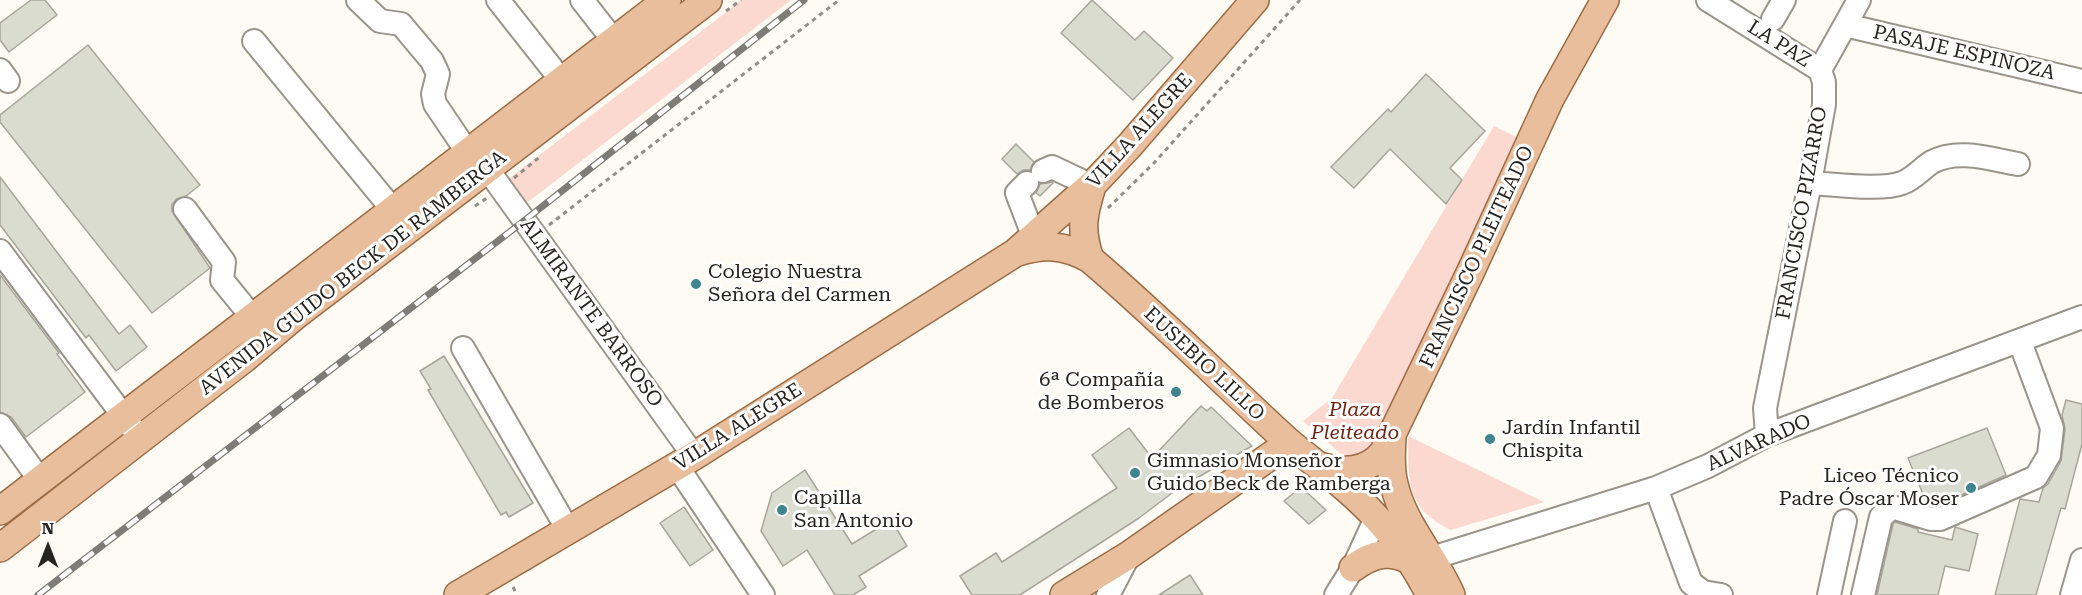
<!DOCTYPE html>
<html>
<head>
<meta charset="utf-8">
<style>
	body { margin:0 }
	#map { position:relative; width:2082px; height:595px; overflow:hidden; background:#fefbf4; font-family:"Roboto Serif",serif }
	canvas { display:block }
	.north { position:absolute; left:18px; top:517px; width:60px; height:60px; -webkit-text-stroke:4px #fff; paint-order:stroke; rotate:0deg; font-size:16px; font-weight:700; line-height:24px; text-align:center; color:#262420 }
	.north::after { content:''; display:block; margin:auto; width:21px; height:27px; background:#262420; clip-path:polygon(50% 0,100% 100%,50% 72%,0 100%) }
</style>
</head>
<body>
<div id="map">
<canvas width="2082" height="595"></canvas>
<div class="north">N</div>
</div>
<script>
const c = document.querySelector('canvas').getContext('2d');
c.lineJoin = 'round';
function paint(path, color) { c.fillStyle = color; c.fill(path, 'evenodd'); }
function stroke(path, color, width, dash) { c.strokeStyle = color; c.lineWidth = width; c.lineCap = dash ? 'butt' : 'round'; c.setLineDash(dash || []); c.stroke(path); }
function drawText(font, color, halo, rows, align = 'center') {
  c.font = font + ' "Roboto Serif",serif'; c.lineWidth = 6; c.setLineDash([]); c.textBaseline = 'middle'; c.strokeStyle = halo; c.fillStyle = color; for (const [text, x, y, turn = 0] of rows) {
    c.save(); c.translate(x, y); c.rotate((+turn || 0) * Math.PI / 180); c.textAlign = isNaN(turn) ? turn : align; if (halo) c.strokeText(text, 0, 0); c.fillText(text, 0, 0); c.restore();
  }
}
paint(new Path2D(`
	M742,0H791L520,208L503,183Z
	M1494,126L1522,140L1384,438L1355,458L1340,453L1303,421L1332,398Z
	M1408,436L1544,502L1451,530C1405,508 1409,481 1408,436Z`), '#fbd8d0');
const building = new Path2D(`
	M31,0H45L57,15L9,52L0,40V23Z
	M1092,0L1135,40L1144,31L1173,58L1133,100L1061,33Z
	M88,45L200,185L186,196L177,199L172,204V211L210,268L152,313L0,122V115Z
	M1426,74L1485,131L1450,168L1462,180L1446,204L1390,149L1354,188L1331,167L1388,109L1391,112Z
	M1016,144L1034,162L1030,170H1023L1017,174L1002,159Z
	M0,177L119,334L130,325L147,347L116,371L89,335L86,338L0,225Z
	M1052,182L1053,183L1040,196L1036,193L1040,184Z
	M0,275L59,353L57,354L85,392L26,437L11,417L0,412Z
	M444,356L533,503L509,517L506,512L501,515L428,390L431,389L420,371Z
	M2066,400L2082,404V444L2065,509L2061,508L2036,595H1995L2020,499L2039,502L2043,488L2048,484L2061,461L2065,429L2062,415Z
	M1201,406L1207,411L1211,407L1252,446L1176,490L1139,518L1020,595H972L960,576L996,553L1002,562L1117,488L1092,455L1129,428L1152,458Z
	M1987,428L2006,475L1937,506L1927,504L1908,458Z
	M805,470L852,544L891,520L907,546L859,576L866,587L853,595H835L807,550L783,566L761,531L772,493Z
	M1301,487L1326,510L1309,524L1284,501Z
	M684,507L713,550L690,566L660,523Z
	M1895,522L1918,529V532L1952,540L1955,527L1978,534L1969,571L1945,566L1938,595H1877L1893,524Z
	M1190,575L1203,595H1159Z`);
paint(building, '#dbdcd0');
stroke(building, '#a6a69b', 1.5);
const minor = new Path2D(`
	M358,0L380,21L401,24L432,61L438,74L433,94L435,104L468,153
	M498,0L562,81
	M582,0L614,41
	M1708,0L1820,70
	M1773,19L1784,0
	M1845,25L2082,81
	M254,41L393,210
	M0,70L8,81
	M488,170L694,456
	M1043,171L1052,167L1092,186
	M1027,183L1017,193L1033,235
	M1810,183C1834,184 1881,191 1902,183C1914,179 1922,168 1932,162C1958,148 1990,159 2018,164
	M185,209L224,262L222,280L253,318
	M0,251L134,430
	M463,348L568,530
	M0,425L40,480
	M1767,435L1765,408L1810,183L1824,104V82L1820,70L1859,0
	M677,466L763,595
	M1656,488L1691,583L1703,592L1721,595
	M1432,558L1656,488L1708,466L1767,435L2082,317
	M1108,595L1129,555
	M1336,595L1353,568L1376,518
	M1829,595L1845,521
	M1863,595L1881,517L1892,507L1931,519H1940L2036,477L2049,455L2052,428L2020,342
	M2072,595L2082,560`);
const major = new Path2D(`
	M1015,253C1044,244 1063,244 1090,259C1156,315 1218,377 1282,436C1301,454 1323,468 1342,485C1378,515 1409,553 1430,595
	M1090,259C1080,230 1083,215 1092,186
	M1392,438C1391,453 1390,469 1394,484C1403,525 1435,557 1451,595
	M1319,466C1343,473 1366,473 1383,453L1470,273L1550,99L1605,0
	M0,511L667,0
	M0,548L245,358L296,315L708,0
	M1353,568C1372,554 1389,549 1411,561
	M458,595L694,456L1015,253L1096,181L1130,145L1255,0
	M1064,595L1129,555L1289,443`);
stroke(minor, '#9a958b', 26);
stroke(major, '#9c6c46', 30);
stroke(new Path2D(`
	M726,11L741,0
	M514,178L541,156
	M475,206L487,198
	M1108,208L1154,163L1300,0
	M549,225L839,0
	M513,587L517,595`), '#908e88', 3, [4.5, 4.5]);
stroke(minor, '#fff', 22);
stroke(major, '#e9be9c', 27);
const rail = new Path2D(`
	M38,595L520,224L804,0`);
stroke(rail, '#7e7c76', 7);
stroke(rail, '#fff', 4.5, [14]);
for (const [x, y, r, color] of [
	[696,284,6,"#3f8590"],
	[1176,392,6,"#3f8590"],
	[1490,439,6,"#3f8590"],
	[1135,473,6,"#3f8590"],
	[1971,488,6,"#3f8590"],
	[782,510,6,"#3f8590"]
]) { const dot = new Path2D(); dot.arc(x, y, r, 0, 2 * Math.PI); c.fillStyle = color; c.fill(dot); stroke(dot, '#fff', 2); }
drawText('20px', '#262420', '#fff', [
	["LA PAZ",1779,44,32],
	["PASAJE ESPINOZA",1964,53,13],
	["VILLA ALEGRE",1140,131,-48],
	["FRANCISCO PIZARRO",1802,213,-80],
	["FRANCISCO PLEITEADO",1477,257,-65],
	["AVENIDA GUIDO BECK DE RAMBERGA",353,273,-38],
	["ALMIRANTE BARROSO",591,313,54],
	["EUSEBIO LILLO",1204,364,43],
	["VILLA ALEGRE",738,427,-32],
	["ALVARADO",1759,443,-24]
]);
drawText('20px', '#262420', '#fff', [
	["Colegio Nuestra",708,272],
	["Señora del Carmen",708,295],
	["6ª Compañía",1164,380,"right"],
	["de Bomberos",1164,403,"right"],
	["Jardín Infantil",1502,428],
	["Chispita",1502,451],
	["Gimnasio Monseñor",1147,461],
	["Guido Beck de Ramberga",1147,484],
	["Liceo Técnico",1959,476,"right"],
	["Padre Óscar Moser",1959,499,"right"],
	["Capilla",794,498],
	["San Antonio",794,521]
], 'left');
drawText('italic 20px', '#712414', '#fff', [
	["Plaza",1355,410],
	["Pleiteado",1355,433]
]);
</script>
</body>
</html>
